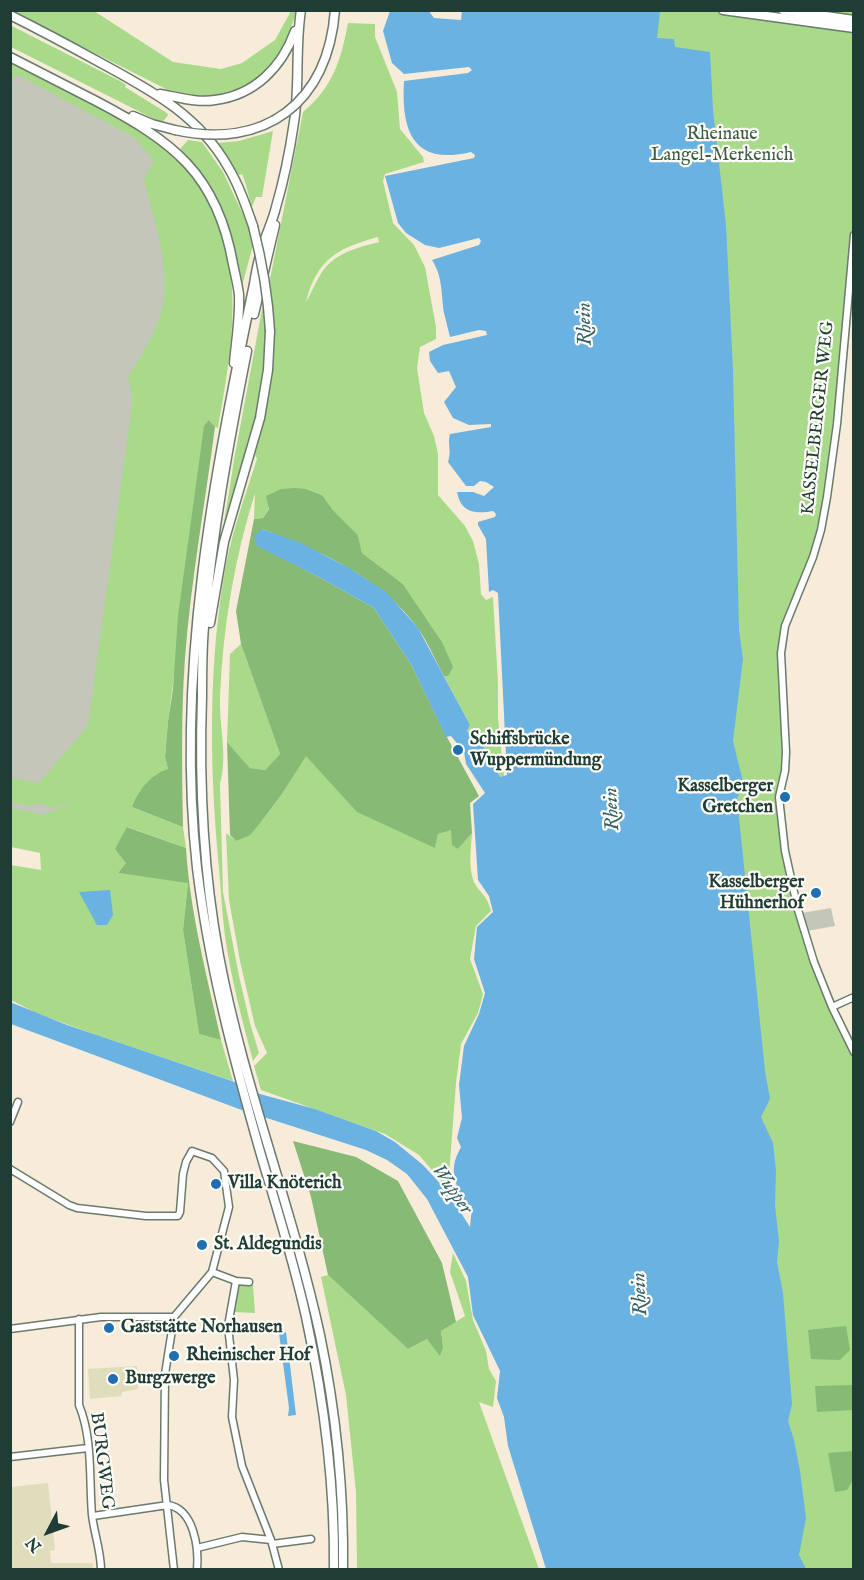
<!DOCTYPE html>
<html>
<head>
<meta charset="utf-8">
<style>
	body { margin:0 }
	#map { position:relative; width:864px; height:1580px; overflow:hidden; background:#f7ecda; font-family:"IM FELL English",serif }
	canvas { display:block }
	.frame { position:absolute; inset:0; border:12px solid #1f3d34; pointer-events:none }
	.north { position:absolute; left:18px; top:1502px; width:60px; height:60px; -webkit-text-stroke:4px #fdfcf7; paint-order:stroke; rotate:229deg; font-size:16px; font-weight:700; line-height:24px; text-align:center; color:#1f3d34 }
	.north::after { content:''; display:block; margin:auto; width:21px; height:27px; background:#1f3d34; clip-path:polygon(50% 0,100% 100%,50% 72%,0 100%) }
</style>
</head>
<body>
<div id="map">
<canvas width="864" height="1580"></canvas>
<div class="frame"></div>
<div class="north">N</div>
</div>
<script>
const c = document.querySelector('canvas').getContext('2d');
c.lineJoin = 'round';
function paint(path, color) { c.fillStyle = color; c.fill(path, 'evenodd'); }
function stroke(path, color, width, dash) { c.strokeStyle = color; c.lineWidth = width; c.lineCap = dash ? 'butt' : 'round'; c.setLineDash(dash || []); c.stroke(path); }
function drawText(font, color, halo, rows, align = 'center') {
  c.font = font + ' "IM FELL English",serif'; c.lineWidth = 4.5; c.setLineDash([]); c.textBaseline = 'middle'; c.strokeStyle = halo; c.fillStyle = color; for (const [text, x, y, turn = 0] of rows) {
    c.save(); c.translate(x, y); c.rotate((+turn || 0) * Math.PI / 180); c.textAlign = isNaN(turn) ? turn : align; if (halo) c.strokeText(text, 0, 0); c.fillText(text, 0, 0); c.restore();
  }
}
paint(new Path2D(`
	M137,1366L138,1389L122,1392L121,1396L90,1399L88,1369Z
	M48,1483L55,1550L50,1551L51,1563H93V1569H11V1487Z`), '#dfddbb');
paint(new Path2D(`
	M10,67L130,126L172,165L140,759L10,847Z
	M831,908L835,926L807,931L802,913Z`), '#c3c6b9');
paint(new Path2D(`
	M11,11H94L173,62L221,69L242,63L275,40L291,11H296C287,51 258,95 212,97C196,97 182,93 166,89Z
	M582,11H853V248L829,465L820,531L782,634L784,771L777,794L796,908L834,1016L853,1056V1569H669Z
	M348,23L375,24V37L397,92L400,129L423,157L424,162L385,174L383,181L393,223L414,245L425,267L436,327V339L420,347L417,368L424,413L434,436L438,454V495L465,526L473,541L479,564L481,594L486,600L493,597L498,683V718L504,776L500,777L482,744H475L467,731L470,725L444,676L448,675L442,642L403,584L362,553L358,535L333,510L322,495L306,489L269,508L263,518L254,519L255,493C234,560 223,627 220,697C219,726 228,756 220,784L223,892L239,976L250,1023L259,1053L253,1061C242,1020 231,978 225,936C222,914 221,891 219,868C210,774 208,676 223,582C229,540 244,499 257,459L255,455L268,400L273,359L274,331L270,279L303,112C333,87 341,60 348,23ZM378,237L379,242C355,248 331,254 319,277C314,285 311,294 306,302C317,259 338,248 378,237Z
	M10,25L120,81L126,85L125,87L167,113L168,115L162,123L11,47Z
	M11,61C61,87 116,110 162,144C180,157 195,177 206,196C247,269 232,350 218,428L215,427L209,420L168,721L165,757L168,769C151,774 138,790 132,807L183,827L186,848L128,827L126,863L118,873L188,882L183,930L199,1034L221,1040L233,1081L96,1035L36,1013L11,1000V865L41,870L40,853L11,847V808L43,815L78,800L52,808L41,803L29,806L11,802V778L39,783L88,726L133,398L128,377C142,355 161,324 164,297C168,259 153,216 144,179L154,161L134,137L16,74L11,82Z
	M273,131L262,197H256L252,207C248,195 247,185 242,174L239,175L218,143L239,141Z
	M188,140L202,142L223,172L247,223L253,245L241,290C236,275 236,255 232,239C223,204 202,177 180,149Z
	M263,304L266,340L259,406L221,542L234,460Z
	M241,644L280,754L265,770L250,768L227,742L230,654Z
	M306,755L327,776L435,847L438,834L452,829L458,849L472,833C471,848 468,867 474,882C480,894 487,894 491,911L476,926L470,959L483,994L478,1013L461,1044L456,1083L448,1189L419,1155L385,1134L261,1090L254,1066L267,1053L255,1026L240,961L229,900L226,833L236,841L261,822L282,794Z
	M453,1253L466,1281L473,1320L486,1351L489,1369L496,1381L493,1407L479,1402L539,1569H357L356,1492L346,1395L321,1277L328,1275L408,1349L427,1339L443,1347L441,1331L465,1316L450,1272Z
	M238,1284L253,1285L255,1313L233,1312Z`), '#a9da89');
paint(new Path2D(`
	M209,420L215,427C205,504 191,580 185,658C181,714 182,771 183,827L132,807C138,790 151,774 168,769L165,757L168,721L173,689L178,616L204,426Z
	M295,488L306,489L322,495L333,510L358,535L362,553L403,584L442,642L453,667L448,676H444C435,660 428,642 417,627C380,577 319,550 262,529L257,545L319,577L374,608L412,666L442,728L479,796L470,803L472,833L458,849L452,845L451,830L438,834L435,848L357,812L306,756L282,794L261,822L250,835L236,841L230,835L227,742L250,768L265,770L280,754L241,644L236,611L254,519L263,518L269,509L266,496L281,489Z
	M127,827L186,848C190,913 207,976 221,1040L199,1034L183,930L188,883L118,873L126,863L115,849Z
	M293,1141L356,1157L398,1181L442,1263L456,1322L441,1331L443,1347L440,1356L427,1339L408,1349L328,1275L311,1197Z
	M846,1326L850,1350L840,1360L811,1359L808,1330Z
	M853,1385V1410L817,1412L815,1386Z
	M853,1451V1480L847,1490L835,1492L828,1453Z`), '#86ba75');
paint(new Path2D(`
	M462,10L660,11L657,38L674,39L675,47L710,52L713,110L726,225L733,370L739,630L743,659L733,741L744,786L737,798L765,1071L770,1099L761,1117L773,1143L776,1170L775,1205L779,1242L777,1262L783,1293L792,1404L788,1421L794,1440L800,1471L806,1518L799,1555L806,1569H546L508,1446L504,1417L497,1398L500,1371L473,1315L468,1277L427,1199L407,1174L387,1160L366,1150L239,1109L11,1024L10,1002L67,1025L232,1081L260,1094L315,1109L376,1131L395,1142L423,1165L447,1191L470,1227L472,1206L456,1198L459,1195C455,1174 449,1169 461,1147L457,1138L462,1118L459,1085L464,1046L479,1014L485,993L474,959L477,927L493,912L489,896L478,880L473,804L485,793L466,764L464,752L451,736L446,737L412,666L374,608L319,577L257,546L254,536L262,529L301,543L349,568L386,592L418,628L470,725L467,731L475,743L482,744L500,777L507,775L498,593L493,590L489,592L486,539L478,525V522L495,517L496,514L493,511C475,514 461,513 457,492H473L484,496L494,487L486,482L480,481L474,486H466L448,462C452,450 447,444 450,434L491,427V424L469,425L453,418L444,402L456,387L449,371L438,373L430,361L429,352L443,345L487,335L486,331L479,330L450,337C448,329 446,321 444,313C441,294 443,277 432,260L479,245L481,241L479,238L439,248L425,245L406,233L398,223L385,176L474,158L475,155L471,152C413,166 401,131 404,81L468,73L472,70L469,67L404,74L392,63L383,31L390,11H429L434,18L461,20Z
	M110,890L113,915L107,925H97L79,892Z
	M286,1332L296,1415L288,1416L289,1408L279,1333Z`), '#6ab2e1');
const minor = new Path2D(`
	M854,235L837,424L827,497L821,530L813,557L785,626L781,653L786,752L785,771L779,797L785,851L798,910L814,962L832,1007L854,1052
	M832,1007L854,997
	M10,1122L18,1102
	M10,1169L69,1205L77,1208L146,1216H178L180,1212L183,1174L186,1162L192,1151L212,1158L224,1171L229,1207L212,1272L174,1317L165,1374L164,1480L174,1570
	M212,1272L236,1281L249,1282
	M236,1281L228,1326L234,1380L232,1417L242,1466L271,1540L279,1570
	M79,1319V1405C93,1439 89,1479 92,1515C94,1533 101,1551 101,1570
	M10,1329L101,1317H174
	M10,1457L88,1448
	M93,1516L168,1505C194,1509 199,1548 197,1570
	M272,1544L311,1539
	M197,1548L242,1537L271,1540`);
const highway = new Path2D(`
	M301,10C295,48 300,85 294,122C290,150 284,180 276,207C273,220 267,232 263,245C259,257 256,271 254,284C214,475 175,672 197,868C209,966 234,1060 261,1155C277,1209 294,1262 306,1317C324,1400 335,1484 334,1570
	M723,10L854,28
	M783,10L854,20
	M10,15C40,30 70,46 99,62C150,90 198,114 228,167C239,185 246,206 253,226
	M10,57C39,72 67,86 96,101C172,141 217,173 233,264C235,274 238,285 239,295C240,317 236,341 234,363
	M160,94C178,97 197,103 215,100C255,95 282,67 295,31
	M133,116L152,124L175,130
	M254,314L275,225
	M247,351C229,442 212,534 204,627C202,650 202,673 202,696C199,783 203,870 219,956C243,1084 292,1207 320,1335C336,1412 344,1491 343,1570
	M210,623L224,542L260,418L268,370L270,331`);
stroke(minor, '#6b7a6e', 9);
stroke(highway, '#6b7a6e', 11);
stroke(minor, '#fff', 6);
stroke(highway, '#fff', 8);
const highwayBridge = new Path2D(`
	M175,130C265,150 328,103 335,10
	M253,226C262,261 268,294 270,331`);
stroke(highwayBridge, '#6b7a6e', 11, []);
stroke(highwayBridge, '#fff', 8);
for (const [x, y, r, color] of [
	[458,750,6,"#1f6fb2"],
	[785,797,6,"#1f6fb2"],
	[816,893,6,"#1f6fb2"],
	[216,1184,6,"#1f6fb2"],
	[202,1245,6,"#1f6fb2"],
	[109,1328,6,"#1f6fb2"],
	[174,1356,6,"#1f6fb2"],
	[113,1379,6,"#1f6fb2"]
]) { const dot = new Path2D(); dot.arc(x, y, r, 0, 2 * Math.PI); c.fillStyle = color; c.fill(dot); stroke(dot, '#fdfcf7', 2); }
drawText('18px', '#3b5c45', '#fdfcf7', [
	["Rheinaue",722,135],
	["Langel-Merkenich",722,156]
]);
drawText('18px', '#1f3d34', '#fdfcf7', [
	["KASSELBERGER WEG",819,418,-84],
	["BURGWEG",101,1461,83]
]);
drawText('bold 18px', '#1f3d34', '#fdfcf7', [
	["Schiffsbrücke",470,740],
	["Wuppermündung",470,761],
	["Kasselberger",773,787,"right"],
	["Gretchen",773,808,"right"],
	["Kasselberger",804,883,"right"],
	["Hühnerhof",804,904,"right"],
	["Villa Knöterich",228,1184],
	["St. Aldegundis",214,1245],
	["Gaststätte Norhausen",121,1328],
	["Rheinischer Hof",186,1356],
	["Burgzwerge",125,1379]
], 'left');
drawText('italic 20px', '#366068', '#fdfcf7', [
	["Rhein",586,324,-92],
	["Rhein",613,809,-93],
	["Wupper",451,1190,55],
	["Rhein",641,1294,-93]
]);
</script>
</body>
</html>
